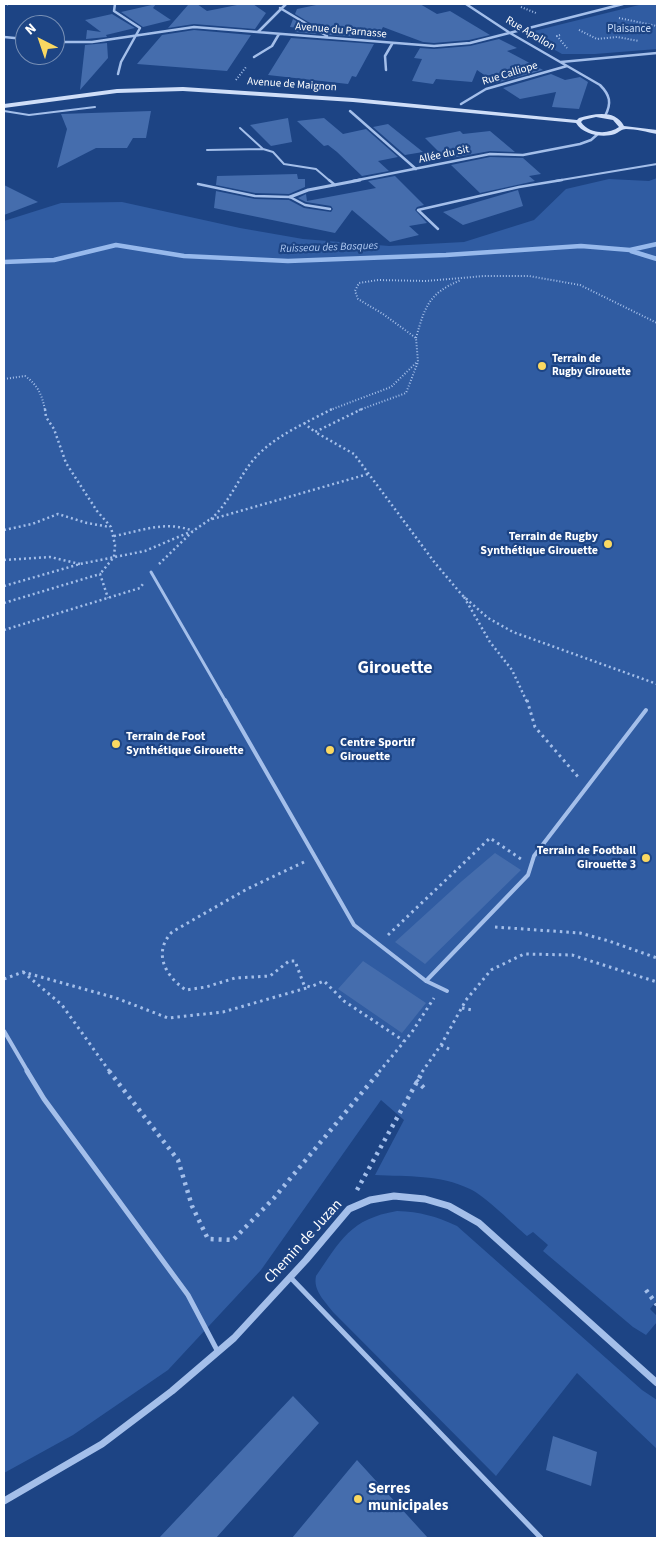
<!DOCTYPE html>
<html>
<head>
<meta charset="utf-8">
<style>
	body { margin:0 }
	#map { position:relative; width:661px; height:1542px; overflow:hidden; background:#1d4484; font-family:"Source Sans 3",sans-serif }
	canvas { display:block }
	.frame { position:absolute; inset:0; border:5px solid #fff; pointer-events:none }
	.north { position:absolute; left:15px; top:15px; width:50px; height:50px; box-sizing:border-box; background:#1d4484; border:1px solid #778fb5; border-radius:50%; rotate:319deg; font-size:14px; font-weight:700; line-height:20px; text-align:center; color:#fff }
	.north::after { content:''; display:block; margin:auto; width:18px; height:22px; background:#fad861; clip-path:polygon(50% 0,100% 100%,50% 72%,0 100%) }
</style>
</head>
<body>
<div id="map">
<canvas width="661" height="1542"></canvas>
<div class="frame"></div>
<div class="north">N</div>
</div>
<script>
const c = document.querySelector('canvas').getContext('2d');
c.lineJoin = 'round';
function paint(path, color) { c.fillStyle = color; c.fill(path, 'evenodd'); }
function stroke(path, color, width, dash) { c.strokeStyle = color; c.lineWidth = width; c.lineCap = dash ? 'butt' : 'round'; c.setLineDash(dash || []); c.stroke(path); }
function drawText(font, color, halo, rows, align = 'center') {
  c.font = font + ' "Source Sans 3",sans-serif'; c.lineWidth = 4.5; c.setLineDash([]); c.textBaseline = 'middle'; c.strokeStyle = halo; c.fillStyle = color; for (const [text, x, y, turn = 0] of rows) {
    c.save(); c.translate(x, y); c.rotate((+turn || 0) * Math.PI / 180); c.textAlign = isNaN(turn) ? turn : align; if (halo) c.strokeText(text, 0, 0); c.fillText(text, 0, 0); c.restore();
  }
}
paint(new Path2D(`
	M643,4H657V49L595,54H562L532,37L534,31Z
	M657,178V1300L650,1309L657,1316V1322L646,1335L633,1327L543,1251L548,1245L533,1232L527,1236C514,1225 485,1196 470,1189C439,1174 408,1177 375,1175L404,1120L381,1100L261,1270L168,1370L73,1435L4,1473V221L61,203L122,202L240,228L303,239L389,246L464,242L534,220L566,189L609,179L649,181Z
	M397,1211C421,1212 435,1216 457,1226L642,1390L657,1400V1449L577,1373L496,1476L333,1312C325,1301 313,1291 316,1276C341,1240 350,1219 397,1211Z`), '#305ca2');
stroke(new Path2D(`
	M631,251L657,259
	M4,262L54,260L116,245L184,256L288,261L446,255L581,246L630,250L657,244`), '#97b9ec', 4.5);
paint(new Path2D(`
	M156,4L153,8L171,20L143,27L121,12Z
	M197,4L207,11L242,4H253L266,13L255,29L194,24L168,28L188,5Z
	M321,4H420L437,14L450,11L490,35L469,40L434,43L423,42L383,27L377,38L330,35L295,14L297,9Z
	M112,14L135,28L106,35L107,37L86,39L87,30L101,32L85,20Z
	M293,19L317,34L295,32L298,28L290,27Z
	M194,30L251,35L227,71L137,64L162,35Z
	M291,38L374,44L356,77L352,76L348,84L268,75Z
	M499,39L517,48L507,51L543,70L496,83L477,70L472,82L436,79L433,84L412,81L422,59L414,58L420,48L434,49L470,46Z
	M107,43L108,58L80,90L85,45Z
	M551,74L565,80L580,77L588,82L579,109L552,107L556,92L520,99L503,88Z
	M151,111L146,138H133L127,148H96L57,168L67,129L61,114Z
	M288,118L292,142L271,146L250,125Z
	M324,118L343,134L366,129L398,157L378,161L389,171L362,176L337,152L328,145L324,146L297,121Z
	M388,124L423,152L405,155L373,127Z
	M460,131L463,134L490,131L515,152L490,151L446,159L425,138Z
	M490,157L523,158L541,174L529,176L535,181L480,193L451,165Z
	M297,174L298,179H305V187L289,194L255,193L216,185L217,176Z
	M395,176L424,205L417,207L415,210L427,223L409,226L419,235L390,242L352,210L335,233L214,208L216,191L255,199L289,200L304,208L331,212L333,209L331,206L306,202L298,198L306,194L307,201L376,188L368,181Z
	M4,185L38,202L4,215Z
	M518,190L523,206L463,225L443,212Z
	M495,853L521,870L425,964L395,942L462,881Z
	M363,961L426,1003L402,1033L338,989Z
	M293,1396L319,1423L216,1538H159Z
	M553,1436L597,1452L591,1486L546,1470Z
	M357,1460L428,1538H292Z`), '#456dad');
stroke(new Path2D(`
	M4,5L10,4
	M521,7L536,13
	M619,18L657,26
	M579,30L597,39L617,37L639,41
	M560,35L557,36L567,48
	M236,80L246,67
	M416,338C425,306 429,293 461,280
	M4,379L25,376C38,385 42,395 45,410
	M330,410L391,387L417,362
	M359,410L406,393L418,362L416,338L383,314L358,299L355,291L359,283L378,280L426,281L484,276H529L580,285L657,323`), '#a4bfea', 2, [1, 2]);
stroke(new Path2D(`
	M45,409L46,417L54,429L66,463L97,511L111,527L115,545L114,557L100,574
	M362,409L315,432L354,454L435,563L462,595L488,618L513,632L657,684
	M304,423L315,432
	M211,519C230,502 238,478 254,459C274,436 306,423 332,409
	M4,530L32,524L58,514L87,523L110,527
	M114,536C141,531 166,520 193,531
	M4,560L50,557L80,564
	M159,564L193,531L209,520L368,474
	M4,586L80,564L145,551L190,532
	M464,597L490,642L512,670L527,702
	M4,603L100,574L108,598
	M4,630L140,588L143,584`), '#a4bfea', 2.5, [2, 3]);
stroke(new Path2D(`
	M527,700L535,727L579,778
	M304,862L247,889L172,932C152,953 166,977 186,990L206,987L235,978L270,976L289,961H295L304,985L310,987L324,981L344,1001L404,1041
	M495,927L580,933L609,941L657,958
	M388,935L490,838L521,859
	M23,972L62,1005L110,1072
	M4,979L23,972L116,998L168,1018L223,1012L310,987
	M462,1008L472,1010
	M441,1045L451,1050
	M379,1072L412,1032L434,998
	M422,1072L441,1045L466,1000L491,970L524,954L572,955L657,982`), '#a4bfea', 3, [2.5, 4]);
stroke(new Path2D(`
	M109,1071L178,1160L192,1206L208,1239L233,1240L274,1198L380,1071
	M416,1080L426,1090
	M357,1190L423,1071
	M646,1290L657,1305`), '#a4bfea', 4.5, [3, 5]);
stroke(new Path2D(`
	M4,111L29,115L95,107
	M240,128L263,149L273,152L284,164L316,169L330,181
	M207,150L263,149
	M555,181L657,164`), '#a4bfea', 2);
stroke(new Path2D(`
	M329,180L335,185
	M198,184L255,196L290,197L305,205L330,209
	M438,229L418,210L519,187L562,180`), '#a4bfea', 2.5);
stroke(new Path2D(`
	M151,572L226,702`), '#a4bfea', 3);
stroke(new Path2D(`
	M225,700L354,925L426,981L447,991
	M426,981L528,875L534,856L646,710
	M4,1031L28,1072`), '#a4bfea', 4);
stroke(new Path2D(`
	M27,1071L44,1099L188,1295L218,1352
	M290,1277L541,1538`), '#a4bfea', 5);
stroke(new Path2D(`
	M115,4L114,11L140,28L121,62L118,74
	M466,4L510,33L600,85C610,95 612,103 605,116
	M280,8L327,36
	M258,32L286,4
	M4,37L25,39
	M55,42H92L194,27L434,46L470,43L623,4
	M254,57L272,46L279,34
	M561,62L657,53
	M386,70L385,56L392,44
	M461,104L486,89L567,66
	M350,111L416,169
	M353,181L490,154L523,155L580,144L591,140L599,133`), '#a4bfea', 2.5);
stroke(new Path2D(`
	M290,197L308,190L360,180`), '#a4bfea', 3);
stroke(new Path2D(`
	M4,1501L102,1444L172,1391L234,1338L306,1260L349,1209L370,1200L394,1196L425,1199L449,1206L479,1223L657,1383`), '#a4bfea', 7);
paint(new Path2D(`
	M183,87L353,98L577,120L579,118C594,114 615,109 624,126L657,130V134C647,132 636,129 626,129C622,129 619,132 615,134C603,138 583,135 576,123L353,102L183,91L117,93L4,108V104L117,89ZM596,117L613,120L619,127C608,135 589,134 581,122L583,120Z`), '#cfdef8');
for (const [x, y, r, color] of [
	[542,366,5,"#fad861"],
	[608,544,5,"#fad861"],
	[116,744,5,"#fad861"],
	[330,750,5,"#fad861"],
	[646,858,5,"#fad861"],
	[358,1499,5,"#fad861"]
]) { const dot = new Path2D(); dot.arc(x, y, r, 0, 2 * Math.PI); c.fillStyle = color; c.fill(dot); stroke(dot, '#1d4484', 2); }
drawText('11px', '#c8dbf8', '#1d4484', [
	["Plaisance",629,30]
]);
drawText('11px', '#fff', '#1d4484', [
	["Avenue du Parnasse",341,31,5],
	["Rue Apollon",530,34,31],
	["Rue Calliope",510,74,-17],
	["Avenue de Maignon",292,85,4],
	["Allée du Sit",444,155,-12]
]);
drawText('italic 11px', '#afc9f2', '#1d4484', [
	["Ruisseau des Basques",329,248,-2]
]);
drawText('bold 11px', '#fff', '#1d4484', [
	["Terrain de",552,360],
	["Rugby Girouette",552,373]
], 'left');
drawText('bold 12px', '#fff', '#1d4484', [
	["Terrain de Rugby",598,537],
	["Synthétique Girouette",598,551],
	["Terrain de Foot",126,737,"left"],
	["Synthétique Girouette",126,751,"left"],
	["Centre Sportif",340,743,"left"],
	["Girouette",340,757,"left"],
	["Terrain de Football",636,851],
	["Girouette 3",636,865]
], 'right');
drawText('15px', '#fff', '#1d4484', [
	["Chemin de Juzan",304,1242,-48]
]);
drawText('bold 15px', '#fff', '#1d4484', [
	["Serres",368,1490],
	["municipales",368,1507]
], 'left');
drawText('bold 18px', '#fff', '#1d4484', [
	["Girouette",395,669]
]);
</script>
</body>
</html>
